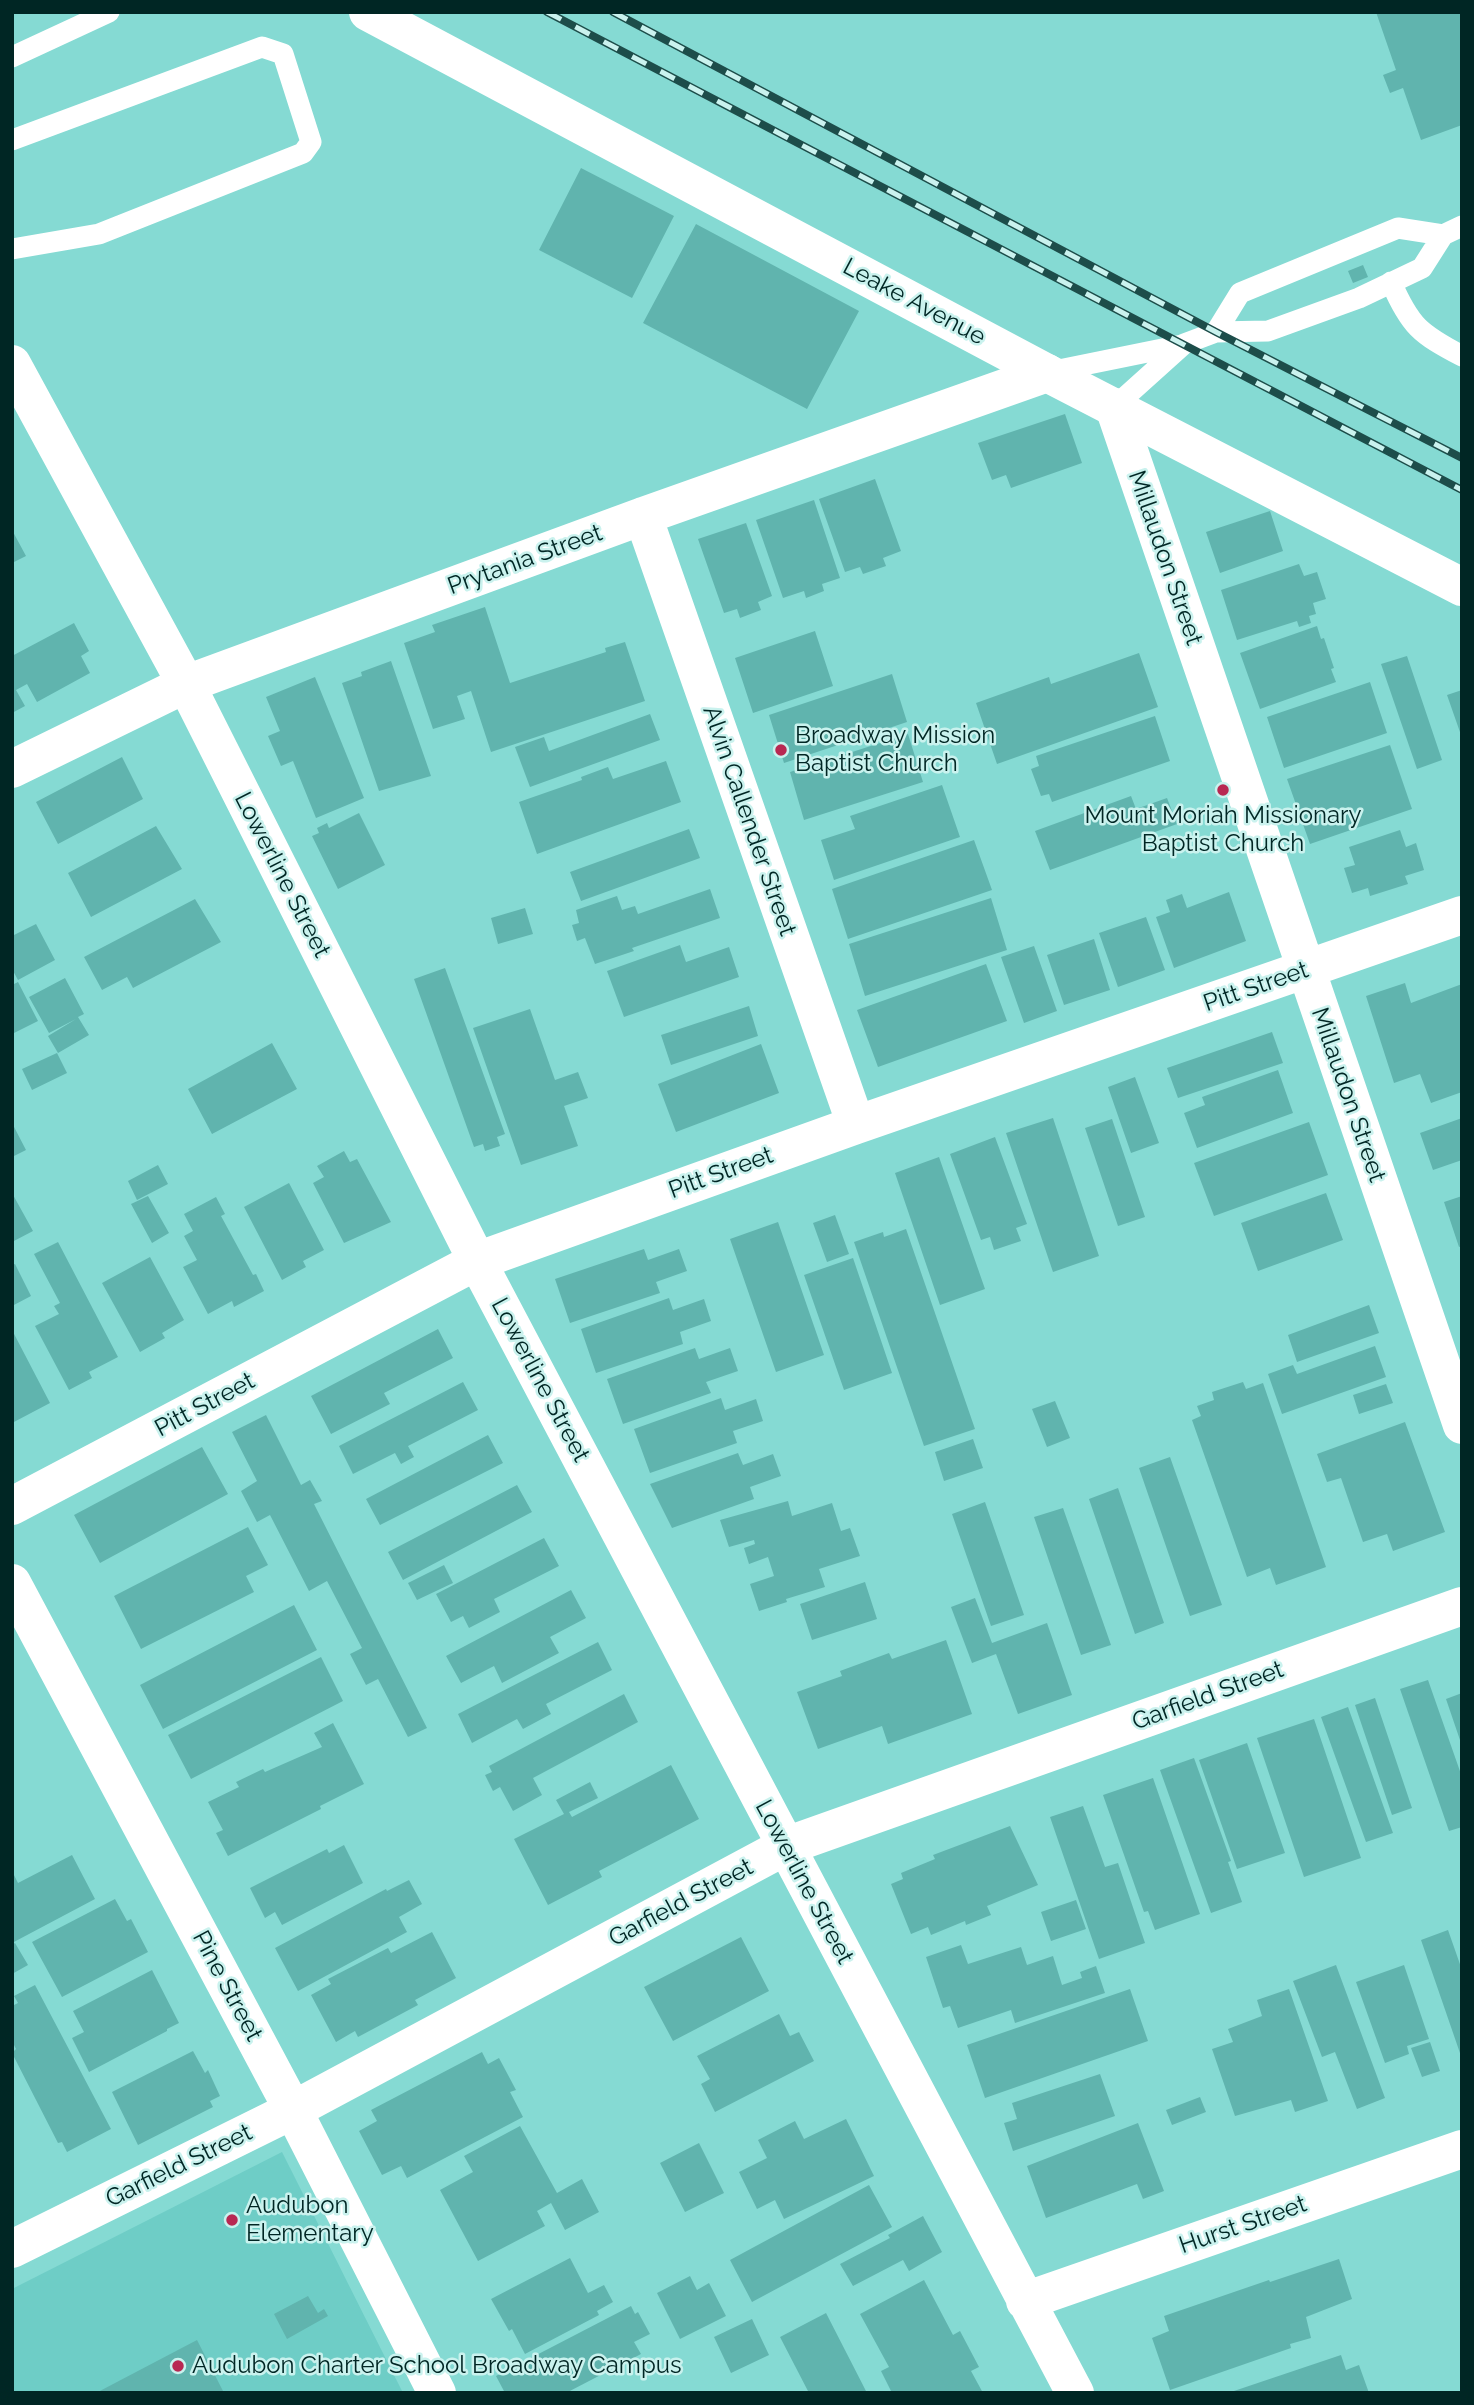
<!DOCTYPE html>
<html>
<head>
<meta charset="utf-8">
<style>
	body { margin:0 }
	#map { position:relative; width:1474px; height:2405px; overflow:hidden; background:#85dad3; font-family:Raleway,sans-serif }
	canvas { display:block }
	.frame { position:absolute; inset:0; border:14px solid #002624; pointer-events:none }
</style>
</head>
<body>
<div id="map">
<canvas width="1474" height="2405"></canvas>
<div class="frame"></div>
</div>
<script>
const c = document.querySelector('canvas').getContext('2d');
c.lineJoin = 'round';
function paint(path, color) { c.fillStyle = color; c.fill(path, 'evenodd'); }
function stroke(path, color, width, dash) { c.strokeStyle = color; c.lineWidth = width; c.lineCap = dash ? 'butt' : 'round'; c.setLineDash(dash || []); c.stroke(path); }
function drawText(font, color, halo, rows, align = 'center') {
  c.font = font + ' Raleway,sans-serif'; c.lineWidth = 5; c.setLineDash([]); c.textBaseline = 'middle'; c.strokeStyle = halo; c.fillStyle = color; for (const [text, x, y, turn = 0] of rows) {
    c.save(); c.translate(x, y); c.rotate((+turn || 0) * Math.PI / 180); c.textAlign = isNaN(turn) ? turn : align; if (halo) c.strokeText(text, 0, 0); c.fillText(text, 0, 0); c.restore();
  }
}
paint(new Path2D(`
	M282,2152L403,2393H12V2289Z`), '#6ecdc6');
paint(new Path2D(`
	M1376,12H1462V125L1421,140L1403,88L1390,93L1383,75L1396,70Z
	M581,168L674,216L632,298L539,250Z
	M696,224L859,311L807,409L643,323Z
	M1363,265L1368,277L1353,283L1348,271Z
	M1065,414L1082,463L1011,488L1006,475L992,480L978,443Z
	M875,479L901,551L883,558L886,566L863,574L860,567L845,572L819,499Z
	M814,500L840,578L822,584L824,591L806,598L804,591L783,598L756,520Z
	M1270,511L1283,551L1220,573L1206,532Z
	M746,523L772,596L758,602L761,610L740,618L737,609L724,613L698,539Z
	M12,530L26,556L12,563Z
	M1299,564L1304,576L1317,572L1326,599L1313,603L1316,614L1309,616L1311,623L1299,627L1297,621L1237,640L1221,590Z
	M485,607L510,683L606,652L605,648L625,642L645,701L491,752L471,691L457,696L465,719L433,729L404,643L435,632L432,625Z
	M74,623L89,651L81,656L90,673L37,702L27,684L16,690L25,706L12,713V656Z
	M1317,626L1321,639L1324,638L1334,668L1331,669L1336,682L1260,709L1240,653Z
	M815,631L833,686L753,713L735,658Z
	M1139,653L1158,707L997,764L976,703L1049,677L1051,684Z
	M1407,656L1442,760L1417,769L1381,664Z
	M391,661L431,776L379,791L342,683L362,676L361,672Z
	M892,674L907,722L784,763L769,715Z
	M315,677L364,798L316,818L293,761L281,766L268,736L280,731L266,697Z
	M1370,682L1387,733L1284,768L1267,717Z
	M1462,690V735H1461L1447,695Z
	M650,714L660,740L530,787L515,747L544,737L549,751Z
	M1155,716L1170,761L1052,802L1049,794L1041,796L1031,769L1039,766L1036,756Z
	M908,734L923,782L804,820L790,772Z
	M1390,745L1412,809L1310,844L1287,779Z
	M122,757L143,799L58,844L36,802Z
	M666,761L681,802L537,854L519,802L582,780L581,777L608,767L613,779Z
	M942,785L960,837L834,880L821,840L855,829L850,816Z
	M1131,796L1136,809L1167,798L1177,824L1050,870L1035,831Z
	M359,813L385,865L338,889L312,836L319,833L317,828L327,823L329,828Z
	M156,826L182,869L91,917L68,873Z
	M689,829L700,858L581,901L570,872Z
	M1400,830L1406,847L1416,843L1424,870L1405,876L1408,884L1370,896L1368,888L1352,893L1344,868L1355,865L1349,847Z
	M974,840L992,890L848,939L832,889Z
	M710,889L720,918L632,948L634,951L595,964L585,938L577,941L572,925L579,923L576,910L617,896L622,910L635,906L638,914Z
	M1229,892L1246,941L1174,968L1156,917L1170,912L1166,900L1182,894L1187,908Z
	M991,898L1007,950L865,996L849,944Z
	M195,899L221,942L133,988L127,977L102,990L84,957Z
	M525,908L533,934L498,944L491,918Z
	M1146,917L1165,970L1118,987L1099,933Z
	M36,924L55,960L18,980L12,969V936Z
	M1094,939L1110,990L1064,1005L1047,955Z
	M680,945L686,962L729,947L739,977L624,1017L607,971Z
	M1034,946L1057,1011L1024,1023L1001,957Z
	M986,964L1007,1021L878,1067L857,1010Z
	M445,968L505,1134L497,1137L500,1146L485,1151L483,1144L474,1147L414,979Z
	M65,978L84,1014L78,1017L89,1035L58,1053L48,1036L76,1019L49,1033L29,997Z
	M18,982L38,1021L12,1034V985Z
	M1405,983L1411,1003L1462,984V1092L1431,1103L1420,1074L1394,1083L1366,996Z
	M749,1006L758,1036L671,1065L661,1035Z
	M530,1009L555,1080L578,1072L588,1098L564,1106L578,1146L521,1165L473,1028Z
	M1272,1032L1283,1063L1178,1098L1167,1068Z
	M272,1043L297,1089L212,1134L188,1089Z
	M761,1044L779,1093L676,1132L658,1084Z
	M57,1053L67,1073L32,1090L22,1069Z
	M1278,1070L1293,1113L1197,1148L1184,1113L1205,1105L1202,1097Z
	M1135,1077L1159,1143L1131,1153L1108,1087Z
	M1053,1118L1099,1256L1053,1272L1006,1133Z
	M1462,1118V1160L1433,1170L1420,1133Z
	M1112,1119L1145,1217L1118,1226L1085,1128Z
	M1309,1122L1328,1175L1214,1216L1194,1163Z
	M12,1123L26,1150L12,1157Z
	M995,1137L1027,1224L1016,1228L1021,1241L994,1250L990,1237L981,1240L950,1154Z
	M344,1151L350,1162L357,1159L391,1222L344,1243L313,1183L324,1177L317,1166Z
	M939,1157L985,1289L940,1305L895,1173Z
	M158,1165L168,1184L137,1200L128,1181Z
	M289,1183L324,1250L303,1261L306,1267L282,1280L244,1207Z
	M12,1193L33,1231L12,1242Z
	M1326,1193L1343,1240L1258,1271L1241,1223Z
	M148,1196L169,1233L152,1243L131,1204Z
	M1462,1196V1246L1459,1247L1444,1202Z
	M216,1197L225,1214L221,1216L253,1275L256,1274L264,1291L234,1307L232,1301L208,1314L183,1267L197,1260L184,1236L193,1231L184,1214Z
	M835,1215L849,1254L827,1262L813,1223Z
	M778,1222L824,1355L776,1372L730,1239Z
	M906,1229L975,1429L924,1446L854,1242L883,1232L884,1237Z
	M58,1242L118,1357L89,1372L92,1378L69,1390L35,1326L59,1314L54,1306L60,1303L34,1254Z
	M644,1249L648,1260L679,1249L687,1271L656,1282L660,1293L570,1323L555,1279Z
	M150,1257L184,1320L162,1333L165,1338L140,1352L102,1283Z
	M853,1258L892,1373L844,1390L804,1275Z
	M15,1264L31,1296L12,1306V1265Z
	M669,1298L673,1310L704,1299L711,1321L680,1332L683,1344L596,1373L581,1329Z
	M1369,1305L1379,1333L1297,1362L1288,1335Z
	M438,1329L453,1358L384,1393L390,1404L331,1434L311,1396Z
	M12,1330L50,1403L12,1423Z
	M1375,1346L1386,1377L1282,1414L1268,1374L1293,1365L1297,1374Z
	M695,1348L699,1359L730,1348L738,1371L706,1382L711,1393L623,1424L607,1379Z
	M463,1382L478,1410L408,1446L414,1457L401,1464L395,1453L353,1474L339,1446Z
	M1243,1382L1246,1389L1263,1383L1326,1567L1276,1585L1270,1568L1247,1577L1192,1420L1201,1416L1197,1406L1214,1400L1212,1392Z
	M1386,1384L1393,1403L1359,1414L1353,1395Z
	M721,1398L725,1410L756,1399L763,1421L733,1431L737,1443L650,1473L634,1429Z
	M1055,1401L1070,1438L1047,1447L1032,1409Z
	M266,1415L301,1485L310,1480L322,1501L314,1504L427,1728L408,1737L378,1679L366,1685L350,1654L362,1648L327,1581L309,1591L270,1515L257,1522L241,1491L257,1481L232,1432Z
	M1405,1422L1445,1532L1393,1551L1387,1534L1363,1542L1341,1478L1327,1482L1317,1454Z
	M488,1435L503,1463L380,1525L366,1499Z
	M973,1439L983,1468L944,1481L935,1452Z
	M202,1447L228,1494L100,1563L74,1515Z
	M738,1453L743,1465L773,1454L781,1476L750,1487L754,1499L672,1528L650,1484Z
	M1170,1457L1222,1605L1190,1616L1139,1468Z
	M517,1485L532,1512L403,1580L388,1552Z
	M1118,1488L1164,1623L1135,1634L1089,1499Z
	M788,1501L792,1516L832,1503L841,1531L850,1528L860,1556L819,1569L825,1587L786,1599L787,1602L759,1611L750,1584L774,1576L768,1557L749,1564L744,1548L755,1544L754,1540L729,1547L720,1520Z
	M985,1502L1024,1615L991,1626L952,1514Z
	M1063,1508L1111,1645L1081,1655L1034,1517Z
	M248,1527L268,1565L246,1576L254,1592L141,1649L114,1596Z
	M544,1538L559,1566L494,1599L500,1612L469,1628L463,1616L451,1622L436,1594Z
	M444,1565L453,1583L417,1600L408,1583Z
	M865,1582L877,1619L812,1640L800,1604Z
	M571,1590L586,1618L550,1637L559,1653L502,1683L494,1666L461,1683L446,1656Z
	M975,1598L992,1643L1047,1623L1072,1695L1018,1714L996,1654L972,1663L951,1607Z
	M294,1605L317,1650L163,1729L140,1685Z
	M946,1640L972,1714L888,1744L882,1726L818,1749L797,1692L842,1676L840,1671L889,1653L892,1659Z
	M598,1642L612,1670L546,1704L551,1714L523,1729L517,1719L472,1743L458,1714Z
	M321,1657L343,1701L191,1779L168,1735Z
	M1428,1680L1462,1777V1827L1449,1831L1400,1689Z
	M1462,1693V1743H1461L1446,1699Z
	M624,1694L638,1722L533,1778L542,1795L513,1811L500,1787L493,1791L485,1775L492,1772L489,1766Z
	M1375,1698L1412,1808L1392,1815L1355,1705Z
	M1348,1707L1393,1833L1366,1842L1321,1717Z
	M1314,1719L1361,1858L1304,1877L1257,1738Z
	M333,1723L364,1784L320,1806L321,1809L228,1856L216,1833L223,1830L208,1802L239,1787L236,1782L263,1769L265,1772L322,1747L314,1733Z
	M1247,1743L1285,1853L1237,1869L1199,1760Z
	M1194,1758L1231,1861L1228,1862L1242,1902L1211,1913L1160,1770Z
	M671,1765L699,1819L599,1871L602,1877L548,1905L514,1839L564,1814L556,1800L590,1782L598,1798L569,1812L572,1817Z
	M1153,1778L1200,1914L1155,1930L1148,1911L1144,1912L1103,1795Z
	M1083,1806L1105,1867L1118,1863L1145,1943L1099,1959L1050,1817Z
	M1010,1826L1038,1885L987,1906L991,1915L966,1925L965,1921L931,1935L928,1927L911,1934L891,1884L903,1879L901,1873L935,1859L933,1855Z
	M344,1845L363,1883L282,1925L275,1912L265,1918L250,1888L327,1849L329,1853Z
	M72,1855L95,1899L12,1943V1871L18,1883Z
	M409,1880L422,1904L399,1917L407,1932L298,1991L275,1948L386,1889L387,1891Z
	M115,1899L127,1921L131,1919L148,1952L62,1997L32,1942Z
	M1076,1900L1086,1929L1051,1941L1041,1912Z
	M1448,1930L1462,1970L1461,2056L1421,1940Z
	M432,1932L456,1978L415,2000L418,2005L358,2037L355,2031L336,2042L311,1995L331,1984L328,1979L388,1948L391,1953Z
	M741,1937L769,1991L673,2041L644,1987Z
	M15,1943L28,1965L12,1974V1945Z
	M961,1945L968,1964L1021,1947L1027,1965L1053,1956L1062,1985L1082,1978L1080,1972L1096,1966L1105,1993L1015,2023L1011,2010L958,2028L950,2006L943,2008L926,1957Z
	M1336,1965L1385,2098L1357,2109L1335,2052L1322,2057L1293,1981Z
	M1404,1965L1429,2039L1407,2046L1409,2054L1385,2063L1356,1982Z
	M152,1970L179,2023L167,2029V2031L89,2072L72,2038L84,2032L73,2011Z
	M35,1985L111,2129L67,2152L62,2142L58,2143L12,2053L16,2049L12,2041V2006L18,2003L14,1996Z
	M1130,1989L1148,2041L985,2098L967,2045Z
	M1289,1989L1328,2101L1295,2112L1291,2100L1235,2116L1212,2049L1233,2042L1228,2029L1262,2016L1257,2000Z
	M779,2014L790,2036L799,2032L814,2061L715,2112L701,2084L710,2079L697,2056Z
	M1430,2042L1440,2071L1422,2077L1411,2048Z
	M193,2051L205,2073L208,2070L220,2096L210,2101L213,2107L138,2145L112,2092Z
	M482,2052L488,2064L499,2058L516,2090L510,2092L523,2117L407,2178L401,2166L382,2175L359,2131L377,2121L371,2110Z
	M1100,2074L1115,2116L1013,2151L1004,2123L1017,2119L1012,2103Z
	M1200,2097L1206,2112L1172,2125L1166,2110Z
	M846,2119L874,2176L784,2219L775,2200L757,2209L739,2172L767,2158L758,2140L795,2121L804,2139Z
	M1138,2123L1164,2191L1143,2199L1137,2184L1046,2218L1027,2166Z
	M520,2126L557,2193L582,2179L599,2212L565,2230L551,2203L537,2211L545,2226L478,2261L440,2190L473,2172L464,2156Z
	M699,2143L724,2193L685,2212L660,2163Z
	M869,2185L892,2227L752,2302L730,2260Z
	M923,2216L942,2252L909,2271L903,2260L853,2286L840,2264L890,2238L888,2235Z
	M570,2258L588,2293L604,2285L613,2302L597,2311L599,2315L525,2354L512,2329L509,2331L491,2299Z
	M1339,2259L1352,2299L1306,2317L1311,2338L1290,2344L1291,2348L1170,2390L1152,2338L1169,2331L1164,2316L1269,2280L1270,2282Z
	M690,2276L697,2290L709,2283L726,2316L680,2339L657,2293Z
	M924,2280L953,2335L960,2331L979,2367L971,2371L983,2393H892L881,2371L889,2367L860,2314Z
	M308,2296L318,2313L324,2309L328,2316L287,2339L274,2314Z
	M631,2306L635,2314L638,2312L650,2334L634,2342L641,2354L566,2393H505L496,2376Z
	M826,2313L867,2393H809L780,2337Z
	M752,2319L769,2355L731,2373L714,2337Z
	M197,2340L224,2393H96Z
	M1341,2355L1346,2370L1359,2365L1369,2393H1228Z`), '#60b4ae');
stroke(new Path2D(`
	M12,57L109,12
	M12,140L262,47L283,54L311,142L303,153L99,234L12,249
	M1391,282C1410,326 1420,334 1462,356
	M1216,332L1240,293L1398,228L1443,235
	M1049,372L1182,345
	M1114,407L1184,344L1216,332L1268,331L1359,298L1422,268L1443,235L1462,226`), '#fff', 21);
stroke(new Path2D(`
	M12,364L186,684L477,1261L1075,2393
	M1114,407L1462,1425
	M643,516L856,1125
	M12,769L186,684L643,516L1047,373
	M12,1506L477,1261L856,1125L1462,915
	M12,1583L293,2110L437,2393
	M12,2249L293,2110L786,1846L1462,1606
	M1025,2301L1462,2149`), '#fff', 38);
stroke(new Path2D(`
	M368,12L1047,373L1462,587`), '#fff', 38);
const rail = new Path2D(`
	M547,12L1462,490
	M613,12L1216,332L1462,458`);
stroke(rail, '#1d4d4a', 8);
stroke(rail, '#caf2ee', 5, [16]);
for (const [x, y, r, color] of [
	[781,750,7,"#b82852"],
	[1223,790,7,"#b82852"],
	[232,2220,7,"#b82852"],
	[178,2366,7,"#b82852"]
]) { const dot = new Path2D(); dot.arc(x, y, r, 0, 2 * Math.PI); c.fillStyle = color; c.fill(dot); stroke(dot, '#caf2ee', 2.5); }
drawText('24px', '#002624', '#caf2ee', [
	["Leake Avenue",914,302,28],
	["Millaudon Street",1165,558,71],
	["Prytania Street",525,560,-20],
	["Alvin Callender Street",749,821,71],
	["Lowerline Street",282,875,63],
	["Pitt Street",1256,987,-19],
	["Millaudon Street",1348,1095,71],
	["Pitt Street",721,1173,-20],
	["Lowerline Street",540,1380,62],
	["Pitt Street",205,1405,-28],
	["Garfield Street",1208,1696,-20],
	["Lowerline Street",804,1882,62],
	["Garfield Street",681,1903,-28],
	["Pine Street",227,1986,62],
	["Garfield Street",179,2166,-26],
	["Hurst Street",1243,2225,-19]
]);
drawText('24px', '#002624', '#caf2ee', [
	["Broadway Mission",795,736],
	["Baptist Church",795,764],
	["Mount Moriah Missionary",1223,816,"center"],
	["Baptist Church",1223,844,"center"],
	["Audubon",246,2206],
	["Elementary",246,2234],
	["Audubon Charter School Broadway Campus",192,2366]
], 'left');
</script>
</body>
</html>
